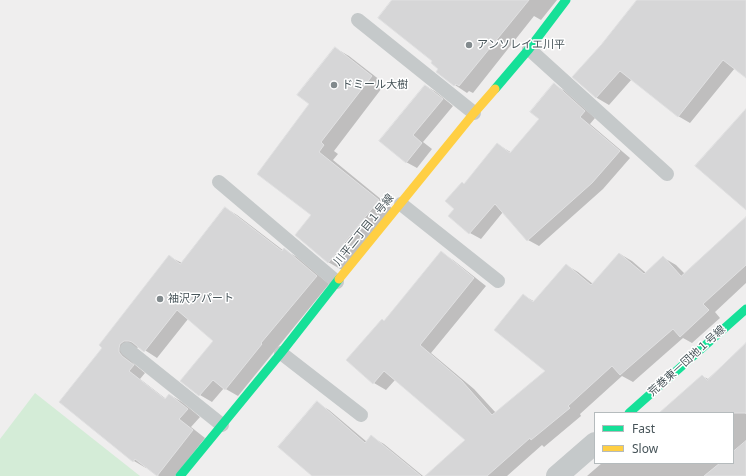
<!DOCTYPE html>
<html>
<head>
<meta charset="utf-8">
<style>
	body { margin:0 }
	#map { position:relative; width:746px; height:476px; overflow:hidden; background:#efeeee; font-family:"Noto Sans",sans-serif }
	canvas { display:block }
	.legend { position:absolute; left:594px; top:412px; width:140px; height:52px; box-sizing:border-box; background:#fff; border:1px solid #b5bbbd; margin:0; padding:5px 7px; list-style:none; font-size:12px; color:#475459 }
	.legend li { display:flex; align-items:center; gap:8px; height:20px }
	.legend b { width:20px; border:1px solid #b5bbbd }
</style>
</head>
<body>
<div id="map">
<canvas width="746" height="476"></canvas>
<ul class="legend">
<li><b style="height:5px;background:#16e098"></b>Fast</li>
<li><b style="height:5px;background:#ffcf43"></b>Slow</li>
</ul>
</div>
<script>
const c = document.querySelector('canvas').getContext('2d');
c.lineJoin = 'round';
function paint(path, color) { c.fillStyle = color; c.fill(path, 'evenodd'); }
function stroke(path, color, width, dash) { c.strokeStyle = color; c.lineWidth = width; c.lineCap = dash ? 'butt' : 'round'; c.setLineDash(dash || []); c.stroke(path); }
function drawText(font, color, halo, rows, align = 'center') {
  c.font = font + ' "Noto Sans","Noto Sans JP",sans-serif'; c.lineWidth = 3; c.setLineDash([]); c.textBaseline = 'middle'; c.strokeStyle = halo; c.fillStyle = color; for (const [text, x, y, turn = 0] of rows) {
    c.save(); c.translate(x, y); c.rotate((+turn || 0) * Math.PI / 180); c.textAlign = isNaN(turn) ? turn : align; if (halo) c.strokeText(text, 0, 0); c.fillText(text, 0, 0); c.restore();
  }
}
paint(new Path2D(`
	M35,393L140,476H0V439Z`), '#d4ecd7');
paint(new Path2D(`
	M394,0H557L541,20L534,16L473,93L469,91L467,93L455,85L433,61Z
	M638,0H741L746,4V76L735,68L690,123L678,116L632,79L609,105L597,98L574,77L601,46Z
	M335,48L349,56L385,84L334,151L338,154L333,160L393,209L342,270L328,262L313,215L310,104Z
	M554,85L565,91L595,118L590,124L630,158L603,189L539,246L528,240L503,212L481,239L470,233L449,216L455,209L462,183L465,184L497,144L512,153L540,119Z
	M426,86L436,92L453,106L423,142L432,149L417,168L406,162L380,141Z
	M225,208L237,215L284,251V250L297,257L329,284L238,396L224,388L212,402L200,395L215,341L188,319L157,358L140,347L136,348L131,360L134,364L145,373L140,379L166,399L170,395L182,402L200,417L191,427L205,438L175,476H159L147,467L146,468L134,461L60,402L104,348L170,257L182,263Z
	M746,218V283L715,312L720,318L692,343L683,338L633,382L622,376L580,414L581,416L544,447L542,445L507,476H427L467,440L395,380L386,390L374,383L384,321L441,253L453,260L486,286L431,353L474,389L496,413L546,371L523,295L535,302L566,265L578,272L593,284L620,254L632,261L646,273L664,258L676,265L685,274Z
	M746,345V410L744,412L746,414V476H587L602,463H733V413H660L702,376L708,379Z
	M317,403L329,410L367,442L371,437L384,444L423,476H314Z`), '#0003');
const building = new Path2D(`
	M392,0H529L459,86L456,84L454,86L436,72L438,69L431,63L432,61L378,18Z
	M637,0H746V78L723,60L678,117L620,71L596,98L572,77L601,45Z
	M335,47L372,76L321,142L324,145L319,152L379,200L328,263L295,235L311,215L257,174L309,104L297,95Z
	M554,83L585,111L580,117L620,151L592,183L527,241L495,204L469,234L448,216L454,209L445,201L462,182L464,184L497,143L510,153L539,119L530,112Z
	M425,85L443,99L413,135L422,143L406,163L379,141Z
	M746,109V210L695,166Z
	M225,207L282,251L284,248L317,276L261,343L262,344L225,390L213,380L199,396L180,381L213,341L177,310L144,352L132,342L129,341H124L120,344L119,348V352L122,356L134,365L129,371L165,399L169,394L188,409L179,419L193,430L157,476L135,459L133,462L59,402L102,348L99,345L169,255L180,264Z
	M746,217V265L703,304L709,310L680,337L673,329L620,375L612,366L568,406L570,408L531,440L530,438L487,476H425L465,440L384,371L373,384L346,360L382,319L384,321L441,251L474,278L420,345L462,381L492,415L545,371L494,330L523,294L533,302L566,264L591,285L619,253L644,274L663,256L681,276Z
	M746,343V413H659L702,375L707,380Z
	M317,401L365,443L371,435L421,476H312L278,447Z
	M746,441V476H704L720,463H733V452Z`);
paint(building, '#d6d6d7');
stroke(building, '#e0e0e1', 1);
stroke(new Path2D(`
	M358,20L474,113
	M529,49L667,174
	M219,182L337,282
	M401,204L498,281
	M127,349L222,425
	M281,353L361,415`), '#c5c9ca', 14);
stroke(new Path2D(`
	M557,476L595,443`), '#c5c9ca', 22);
stroke(new Path2D(`
	M495,89L529,49L566,0
	M629,413L746,309
	M180,476L281,353L339,279`), '#16e098', 9);
stroke(new Path2D(`
	M339,279L474,113L495,89`), '#ffcf43', 9);
for (const [x, y, r, color] of [
	[469,45,4,"#828a8d"],
	[334,85,4,"#828a8d"],
	[160,299,4,"#828a8d"]
]) { const dot = new Path2D(); dot.arc(x, y, r, 0, 2 * Math.PI); c.fillStyle = color; c.fill(dot); stroke(dot, '#fff', 1.5); }
drawText('11px', '#475459', '#fff', [
	["アンソレイエ川平",477,45],
	["ドミール大樹",342,85],
	["袖沢アパート",168,299]
], 'left');
drawText('11px', '#475459', '#fff', [
	["川平二丁目１号線",364,230,-51],
	["荒巻東一団地１号線",687,361,-42]
]);
</script>
</body>
</html>
